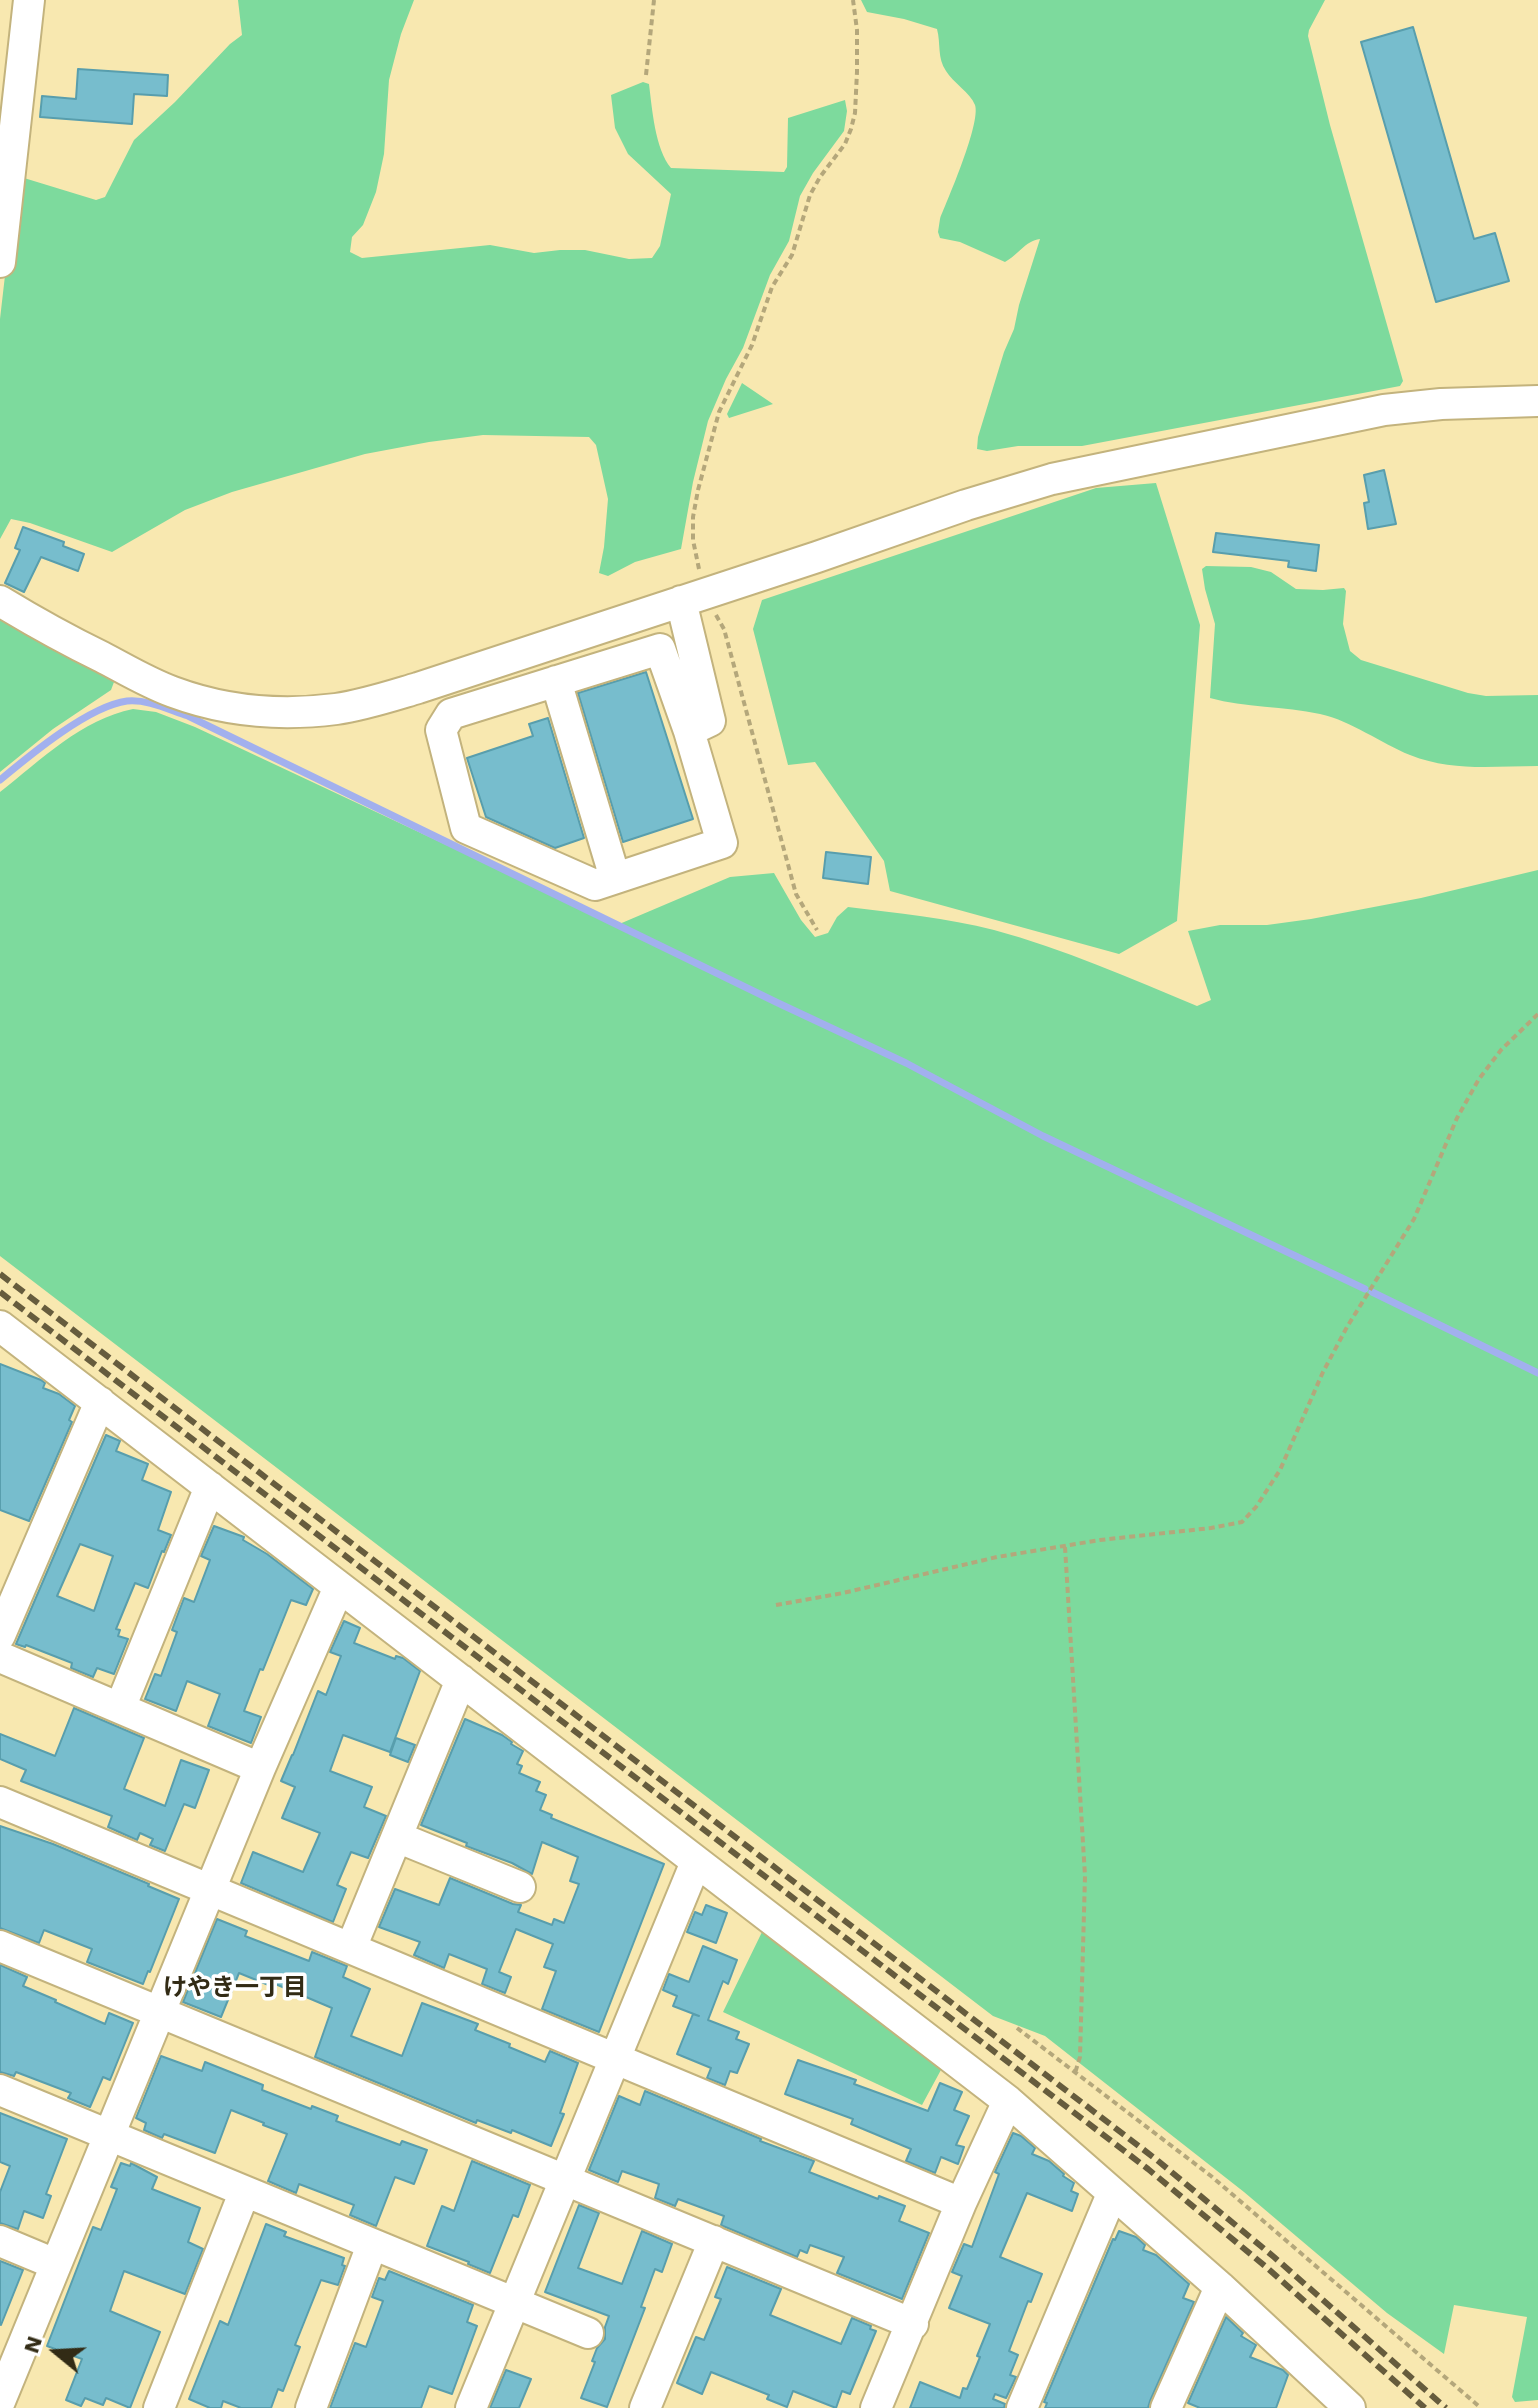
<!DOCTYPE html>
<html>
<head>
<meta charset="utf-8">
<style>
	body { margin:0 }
	#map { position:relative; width:1538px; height:2408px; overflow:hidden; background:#f8e8b0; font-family:"Work Sans",sans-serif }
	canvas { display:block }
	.north { position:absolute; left:16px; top:2312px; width:80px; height:80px; -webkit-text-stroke:6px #fff; paint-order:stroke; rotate:288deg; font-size:22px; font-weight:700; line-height:32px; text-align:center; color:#322b15 }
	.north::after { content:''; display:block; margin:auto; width:28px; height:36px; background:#322b15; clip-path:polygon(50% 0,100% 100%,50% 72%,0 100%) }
</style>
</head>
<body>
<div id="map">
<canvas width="1538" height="2408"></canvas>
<div class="north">N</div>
</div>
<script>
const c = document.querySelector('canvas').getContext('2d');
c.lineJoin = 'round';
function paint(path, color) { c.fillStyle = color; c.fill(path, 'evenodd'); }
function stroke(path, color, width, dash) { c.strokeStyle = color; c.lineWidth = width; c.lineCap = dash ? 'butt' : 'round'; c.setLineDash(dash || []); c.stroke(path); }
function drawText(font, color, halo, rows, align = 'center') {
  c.font = font + ' "Work Sans","Noto Sans JP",sans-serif'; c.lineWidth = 7; c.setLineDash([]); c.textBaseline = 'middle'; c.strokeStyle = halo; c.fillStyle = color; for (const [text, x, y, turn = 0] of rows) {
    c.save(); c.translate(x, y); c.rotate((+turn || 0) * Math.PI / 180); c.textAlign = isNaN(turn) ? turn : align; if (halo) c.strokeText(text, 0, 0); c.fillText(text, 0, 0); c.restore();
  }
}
paint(new Path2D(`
	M238,0H414L401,34L389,80L384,154L376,192L363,225L352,237L350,252L362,258L490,245L534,253L560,250H585L629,259L652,258L660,246L671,194L628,154L615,128L611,95L643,82L649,84C652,108 655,149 671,168L784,172L787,167L788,118L845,100L847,111L844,131L813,173L800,196L789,241L770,275L743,348L726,379L708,421L693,482L681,549L635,562L608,576L599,573L604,547L608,499L596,445L589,437L483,435L429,442L365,454L232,492L185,510L112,552L30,523L11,519L0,539V319L16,180L24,178L96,200L105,197L134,140L175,102L230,44L242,35Z
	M861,0H1325L1309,30L1308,36L1330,125L1403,381L1400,386L1082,446H1018L987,451L977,449L978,437L1004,352L1014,329L1019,305L1040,239C1025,241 1018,255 1005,262L960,242L940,238L938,232L940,219C948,199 981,123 975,105C970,92 953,83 946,71C937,58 941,44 937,29L904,19L867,12Z
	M742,383L773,404L729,418L727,414Z
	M1156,483L1200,625L1177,921L1119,954L890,891L884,861L815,762L788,765L753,629L762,600L1096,488Z
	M1206,566L1251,567L1271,572L1296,589L1323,590L1344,588L1346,591L1343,624L1350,651L1361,660L1468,693L1486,696L1538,695V766C1493,766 1453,772 1410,755C1380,743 1352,721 1320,714C1284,706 1245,708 1210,698L1215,624L1205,589L1202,569Z
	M0,619L114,682L111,690L53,729L0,772Z
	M133,709L156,712L195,727L617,925L730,877L774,873L801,920L815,937L828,933L837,917L848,907C897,913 947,918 994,930C1064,949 1130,978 1197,1006L1211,1000L1188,931L1220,925H1267L1311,919L1421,898L1538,870V2400L1515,2402L1512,2397L1527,2317L1454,2305L1444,2354L1387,2313L1244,2192L1045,2036L993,2016L0,1256V792C41,760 82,719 133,709Z
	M763,1930L942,2068L922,2105L723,2012Z`), '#7dda9d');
stroke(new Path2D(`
	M0,780C30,755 89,706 127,701C148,699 169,710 188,716L778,1003L906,1063L1043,1136L1365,1289
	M1372,1292L1538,1373`), '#a2b0ee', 7);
const building = new Path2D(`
	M1413,27L1474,239L1495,233L1509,281L1436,302L1361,42Z
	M78,69L168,75L167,96L134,94L132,124L40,117L42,96L76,99Z
	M1384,470L1396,524L1368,529L1364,503L1369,502L1364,475Z
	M23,527L64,542L63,546L84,554L78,571L41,557L24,592L5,583L20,550L15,548Z
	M1216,533L1319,545L1316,571L1288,567L1289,561L1213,552Z
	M646,672L693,819L623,842L578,693Z
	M548,718L584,838L555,848L486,817L467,758L533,736L529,724Z
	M826,852L871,857L868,884L823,878Z
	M0,1364L41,1380L45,1383L43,1388L59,1394L75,1406L69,1420L72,1422L29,1521L0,1510Z
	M106,1435L120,1441L116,1451L148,1464L142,1480L171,1492L158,1530L171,1535L164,1552L162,1551L148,1588L135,1583L116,1629L120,1630L118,1636L128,1639L114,1674L97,1668L93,1677L71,1668L72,1663L26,1645L25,1647L16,1644ZM80,1544L113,1556L94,1611L57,1596Z
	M214,1526L244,1537L243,1540L267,1554L313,1589L306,1605L291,1600L263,1670L260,1669L244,1711L261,1717L251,1743L208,1726L220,1694L187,1681L176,1711L145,1699L155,1674L161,1676L177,1632L172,1630L184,1598L194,1602L210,1560L201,1556Z
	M344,1621L360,1628L354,1643L395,1659L396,1656L403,1658L420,1671L390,1752L343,1735L330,1771L372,1787L364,1807L386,1816L368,1858L351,1852L337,1885L346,1889L333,1922L241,1883L253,1852L303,1872L320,1833L282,1818L295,1787L281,1781L292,1755H293L318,1691L326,1695L341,1656L330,1652Z
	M74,1708L144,1738L124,1789L165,1806L181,1760L209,1770L195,1808L184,1804L165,1851L150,1845L153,1839L140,1833L137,1840L108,1827L112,1816L21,1781L26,1770L0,1759V1734L55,1756Z
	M465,1719L502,1735L512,1742L511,1744L523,1751L517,1764L522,1766L519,1773L540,1782L536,1791L546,1795L540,1810L552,1815L551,1818L664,1864L599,2032L542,2009L556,1971L544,1967L553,1944L516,1929L499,1972L511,1977L505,1993L482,1984L487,1969L449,1954L444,1968L414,1955L420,1942L379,1927L395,1889L439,1905L450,1878L513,1904L521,1905L518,1912L552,1925L554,1919L564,1923L579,1884L570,1881L578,1857L542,1842L532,1874L512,1863L466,1846L467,1843L421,1825Z
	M396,1738L415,1745L408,1762L390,1755Z
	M0,1826L53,1844L149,1884L148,1886L179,1899L150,1972L148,1971L143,1984L87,1962L92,1949L44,1930L39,1943L0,1928Z
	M706,1905L727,1913L716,1943L687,1932L695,1912L702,1915Z
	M217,1919L247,1931L245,1936L309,1961L312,1952L347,1966L343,1977L370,1989L351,2036L402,2056L422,2003L478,2024L475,2030L510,2044L509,2047L545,2062L550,2051L578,2063L560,2113L564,2114L551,2146L512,2130L511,2133L477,2120L476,2123L315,2057L332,2008L273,1983L271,1986L239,1973L221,2017L183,2002Z
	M703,1946L737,1960L728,1984L723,1981L708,2020L739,2032L736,2039L749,2044L737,2073L730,2071L725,2085L707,2078L711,2068L677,2054L693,2014L699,2016L673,2006L677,1996L663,1990L669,1974L689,1982Z
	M0,1965L27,1977L23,1986L56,2000L55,2002L105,2024L109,2013L133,2023L110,2080L103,2077L90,2107L68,2098L71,2093L16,2072L14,2076L0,2072Z
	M161,2056L202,2071L205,2062L263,2085L262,2090L311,2109L312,2106L338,2116L336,2121L400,2145L402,2141L427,2150L414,2184L395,2177L376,2226L350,2215L354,2205L299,2184L296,2193L268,2181L287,2134L263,2125L264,2123L231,2110L215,2153L164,2134L162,2138L144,2130L146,2123L136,2118Z
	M798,2060L856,2080L854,2084L928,2111L940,2083L962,2092L954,2110L969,2116L956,2145L964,2147L958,2164L941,2157L935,2173L906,2161L911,2149L851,2124L853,2119L785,2094Z
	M645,2091L761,2139L760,2141L814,2161L809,2172L878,2199L879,2196L905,2206L899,2221L929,2233L902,2299L837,2273L844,2257L810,2245L807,2253L800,2250L797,2257L723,2226L721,2225L724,2216L678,2199L675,2206L655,2198L659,2184L622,2171L618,2182L589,2170L619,2096L640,2105Z
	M0,2113L67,2139L46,2194L51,2196L43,2218L24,2211L18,2229L0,2223V2192L10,2166L0,2162Z
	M1013,2133L1021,2136L1035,2148L1032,2154L1049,2161L1064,2174L1063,2176L1074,2183L1071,2191L1078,2194L1072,2211L1027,2193L1000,2257L1042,2274L1031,2302L1028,2301L1009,2351L1018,2355L1010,2375L1016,2377L1006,2398L995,2394L993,2399L1005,2404L1004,2408H910L920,2382L960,2398L963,2388L967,2389L980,2357L977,2356L990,2324L949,2308L962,2276L952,2272L964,2244L972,2247L999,2174L995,2172Z
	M472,2161L530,2185L518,2217L513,2215L490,2273L468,2264L469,2262L427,2246L442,2206L454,2211Z
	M121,2163L130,2166L131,2163L157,2177L152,2189L200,2208L188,2242L203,2249L185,2294L124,2271L110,2311L160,2332L130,2408L106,2398L103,2405L85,2398L81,2406L66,2400L82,2359L47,2346L93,2227L101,2230L117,2189L111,2187Z
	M579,2205L599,2213L578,2268L622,2284L642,2231L672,2244L662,2272L655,2269L641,2307L645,2308L607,2407L581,2398L595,2362L592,2361L597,2348L605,2339V2327L609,2316L545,2292Z
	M266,2224L286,2232L284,2236L344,2258L342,2265L345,2266L338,2285L321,2280L295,2345L300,2347L283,2391L278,2389L271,2408H241L223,2401L221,2408H210L189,2399L220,2321L228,2325Z
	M1119,2231L1136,2237L1145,2245L1143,2250L1156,2255L1189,2284L1183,2298L1194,2302L1150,2401L1148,2408H1045L1047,2403L1044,2402L1113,2239L1115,2240Z
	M0,2261L23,2270L1,2325L0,2324Z
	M727,2267L781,2289L770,2315L841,2344L852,2318L871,2326L870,2329L876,2331L850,2394L842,2391L836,2408L793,2391L787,2407L767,2399L769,2395L711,2372L702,2394L677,2383L696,2337L704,2340L721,2299L715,2297Z
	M389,2271L473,2305L467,2322L477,2326L452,2394L429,2386L421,2408H330L355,2343L366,2347L383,2301L372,2297L379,2278L385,2280Z
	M1226,2317L1243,2333L1241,2336L1256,2345L1250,2357L1283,2370L1288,2375L1276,2408H1200L1188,2403Z
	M506,2370L531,2379L519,2408H490Z`);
paint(building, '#77bdcd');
stroke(building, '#589ead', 2);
const minor = new Path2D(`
	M0,262L29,0
	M0,601C33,621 67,640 102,657C125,669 148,683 173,692C224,711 281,716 336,709C364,705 391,696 418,688L817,557L966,505L1052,479L1384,410L1441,404L1538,401
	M681,601L710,721L689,731L722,843L595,885L466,828L441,730L451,714L660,649L689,731
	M556,681L615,878
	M0,1326L1008,2101L1220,2287L1350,2408
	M0,1635L100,1402
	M0,1657L260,1768
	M120,1708L210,1487
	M0,1802L961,2203
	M397,1837L520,1887
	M0,1946L913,2324
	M351,1948L461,1680
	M0,2090L588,2333
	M0,2241L55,2264
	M0,2401L260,1768L339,1587
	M159,2408L244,2193
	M311,2408L372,2245
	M471,2408L696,1862
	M645,2408L714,2241
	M876,2408L961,2203L1008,2101
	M1022,2408L1112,2194
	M1166,2408L1220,2287`);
stroke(minor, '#c3b37d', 34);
stroke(new Path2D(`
	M646,75L654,0
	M699,569L693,540V517L698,490L719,412L752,345L772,287L792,255L810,195L820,177L845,144L851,129L855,113L857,72V30L853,0
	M716,615L724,629L796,894L817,930
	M1065,1547L1085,1876L1080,2057L1075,2073
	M776,1605L843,1593L997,1557L1100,1540L1211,1528L1242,1522L1256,1507L1280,1470L1323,1372L1347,1327L1414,1219L1457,1118L1479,1079L1501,1050L1538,1014
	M1017,2028L1211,2176L1481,2408`), '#b4a77b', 4, [6, 4]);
stroke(minor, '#fff', 30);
stroke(new Path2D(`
	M0,1274L1157,2160L1274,2257L1446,2408
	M0,1292L1148,2169L1265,2266L1425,2408`), '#665c3d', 6, [12, 6]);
drawText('bold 24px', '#322b15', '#fff', [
	["けやき一丁目",235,1988]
]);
</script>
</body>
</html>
